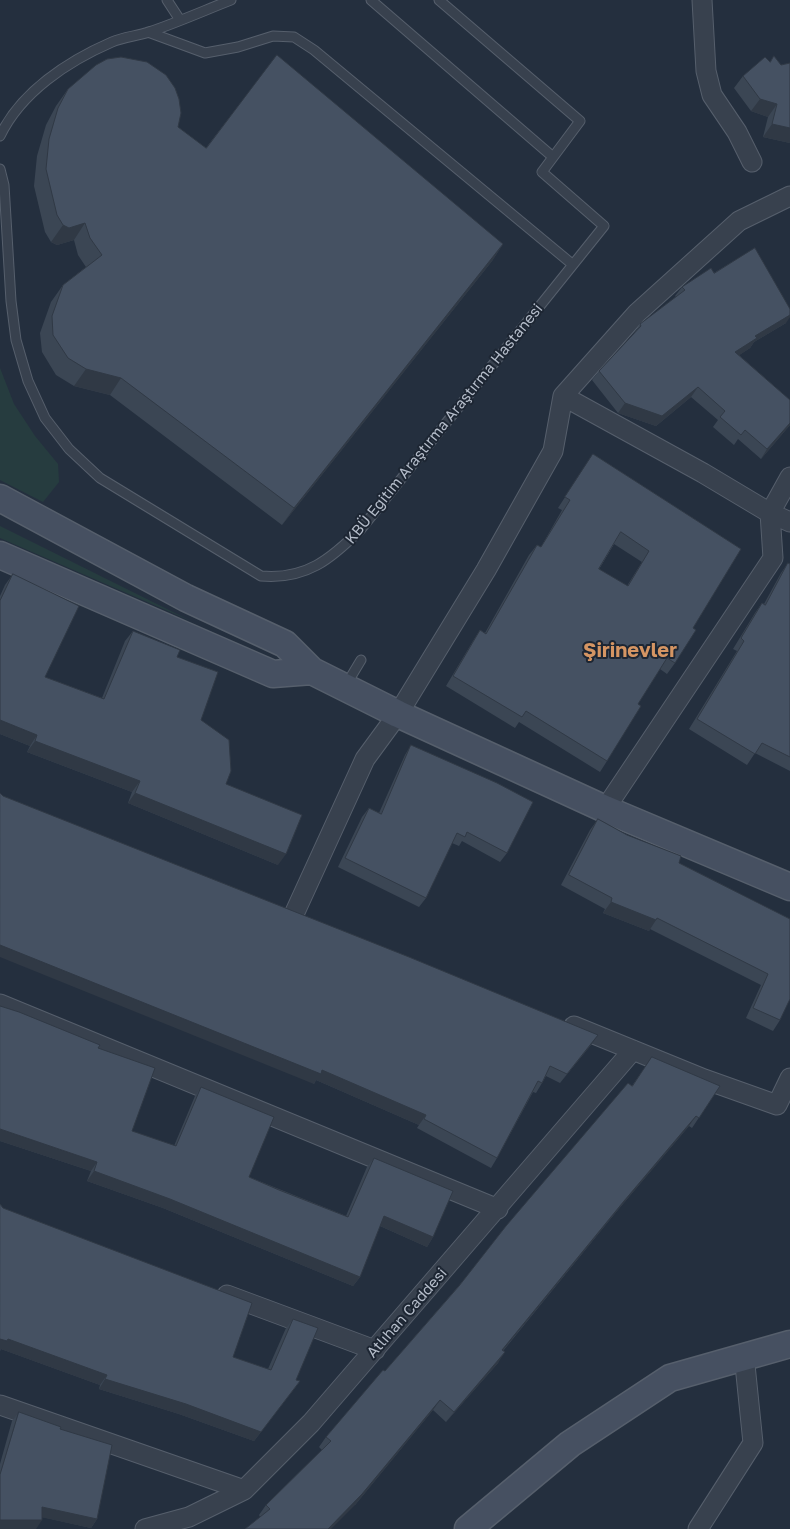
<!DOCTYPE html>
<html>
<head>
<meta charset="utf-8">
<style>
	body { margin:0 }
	canvas { display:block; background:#242f3e }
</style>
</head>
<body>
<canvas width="790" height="1529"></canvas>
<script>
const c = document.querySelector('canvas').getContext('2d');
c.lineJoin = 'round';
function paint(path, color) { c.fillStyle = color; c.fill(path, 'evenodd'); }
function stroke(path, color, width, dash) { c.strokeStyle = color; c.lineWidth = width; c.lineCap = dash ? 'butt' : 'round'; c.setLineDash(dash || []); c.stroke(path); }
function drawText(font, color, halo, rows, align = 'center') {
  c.font = font + ' "Golos Text",sans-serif'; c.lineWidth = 4; c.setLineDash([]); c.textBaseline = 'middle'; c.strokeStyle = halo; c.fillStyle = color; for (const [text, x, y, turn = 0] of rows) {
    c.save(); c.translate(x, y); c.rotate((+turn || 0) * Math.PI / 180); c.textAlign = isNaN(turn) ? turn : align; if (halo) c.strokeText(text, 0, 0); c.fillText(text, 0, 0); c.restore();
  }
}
paint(new Path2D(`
	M0,368L14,404L35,436L58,464L59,482L43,502L0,480Z
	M0,526L191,621L0,538Z`), '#263c3f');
const lane = new Path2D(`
	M167,0L180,20
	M371,0L553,157
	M148,32L205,53L238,47L273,36L294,37L314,50L572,264
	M0,136C21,92 68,61 112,42C123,37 137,36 149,32C176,23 203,11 231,0
	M0,169L4,185L11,301L16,340L28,381L45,418L69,449L100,478L261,576C306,580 331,559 361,529L604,226L542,172L580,121L439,0
	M346,685L361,660`);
const street = new Path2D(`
	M702,0L706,71L712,95L737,132L752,162
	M563,396L703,473L770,513L790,522
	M605,809L773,558L770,513L790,477
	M295,912L365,759L398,714L486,570L553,451L563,396L637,313L739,221L790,196
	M0,1004L498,1209
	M574,1026L704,1079L777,1105L790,1078
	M227,1295L375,1350
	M0,1405L244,1490
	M145,1529L189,1517L244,1490L311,1423L633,1050
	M698,1529L753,1443L744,1355`);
const secondary = new Path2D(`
	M0,498L186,598L285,644L312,671L398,714L605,809L790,887
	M0,555L273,674L312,671
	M468,1529L570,1444L670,1378L790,1344`);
stroke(lane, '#565f6c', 11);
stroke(street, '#565f6c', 21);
stroke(secondary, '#565f6c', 29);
stroke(lane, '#38414e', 9);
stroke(street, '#38414e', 19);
stroke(secondary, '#465061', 26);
paint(new Path2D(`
	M770,62L781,65L790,63V143L763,137L768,117L751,111L734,88L743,76Z
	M68,89L178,127L206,148L503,244L492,261L282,525L110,395L74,386L56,375L42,352L40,333L51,302L63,285L86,267L78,255L74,240L57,245L51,242L45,232L34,186L37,156L46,125L56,106Z
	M714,273L786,323L754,342L750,348L739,355L790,400V425L761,459L738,439L734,445L713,427L718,420L691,397L656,426L618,413L592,380L599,371L634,334L640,324L676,297L675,296L682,287Z
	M593,454L741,549L693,628L675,663L667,674L660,669L638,704L607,761L600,772L519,722L515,728L446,686L473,641L480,630L485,633L529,555L537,545L541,547L562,510L558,508ZM614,544L642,562L627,586L599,569Z
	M788,563L790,564V771L755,753L747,765L689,729L737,651L733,649L755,613L762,603L764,604L781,573Z
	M13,574L45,677L102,698L125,641L133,631L177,657L226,784L278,865L128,803L132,792L27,752L30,746L0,734V596L5,585Z
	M411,745L507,853L500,862L462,841L459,846L452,843L426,898L419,907L338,867L362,817L369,808L379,813L405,755Z
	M3,796L598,1035L591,1045L560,1083L546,1076L542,1083L536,1093L533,1092L497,1158L491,1168L417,1128L419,1125L316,1080L314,1084Z
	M598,819L679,863L790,919L780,1020L773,1031L746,1018L761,985L650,929L649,931L603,913L605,909L561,885L590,830Z
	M0,1006L98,1048L132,1131L174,1146L195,1096L201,1087L249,1177L346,1216L367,1167L374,1158L433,1237L427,1247L380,1226L360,1277L353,1286L163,1208L87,1181L91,1171L0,1141Z
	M632,1086H720L692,1128L689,1126L617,1211L503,1351L498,1363L446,1422L433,1410L355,1505L260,1517L259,1515L266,1505L322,1450L319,1447L326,1437L385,1371Z
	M3,1208L233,1357L268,1369L286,1328L293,1319L296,1380L300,1381L254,1441L179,1414L99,1389L100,1385L1,1349L0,1351Z
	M19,1412L60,1429L97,1519L91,1528L42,1517L0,1529V1464L12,1421Z`), '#3b4654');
paint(new Path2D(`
	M760,99L777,104L768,117L751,111Z
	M772,124L790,128V143L763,137Z
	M85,223L74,240L57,245L51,242L63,225Z
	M503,244L492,261L282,525L294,508Z
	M790,315V317L786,323L754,342L750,348L729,362L735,352L755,336Z
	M86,369L121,378L110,395L74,386Z
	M698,387L691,397L656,426L618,413L625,403Z
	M790,423V425L761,459L767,449Z
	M0,720L37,735L30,746L0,734Z
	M35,741L140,781L132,792L27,752Z
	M135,793L286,854L278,865L128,803Z
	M611,902L656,920L649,931L603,913Z
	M0,945L322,1070L426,1115L419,1125L316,1080L314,1084L0,957Z
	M598,1035L591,1045L560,1083L567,1074Z
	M696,1116L689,1126L617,1211L495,1360L502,1350L624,1201Z
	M0,1129L97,1162L91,1171L0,1141Z
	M94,1171L170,1199L360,1277L353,1286L163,1208L87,1181Z
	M384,1216L433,1237L427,1247L378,1225Z
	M0,1339H8L107,1375L100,1385L1,1349L0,1351Z
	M505,1352L498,1363L446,1422L454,1412Z
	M105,1379L300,1381L254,1441L179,1414L99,1389Z
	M440,1400L433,1410L355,1505L331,1529H328Z
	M42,1507L97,1519L91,1528L36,1516Z
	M0,1520H42L36,1529H0Z`), '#303945');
const building = new Path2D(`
	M277,55L503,244L294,508L121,378L86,369L68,358L53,335L52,316L63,285L102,255L90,238L85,223L69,228L63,225L57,215L46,169L49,139L58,108L68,89L96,65L107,59L121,57L147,62L166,75L175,88L179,99L181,113L178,127L206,148Z
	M774,56L781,65L790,63V128L772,124L777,104L760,99L743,76L765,57L770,62Z
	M755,248L790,309V315L755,336L757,338L735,352L790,400V423L767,449L745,430L741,435L720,417L725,411L698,387L662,416L625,403L599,371L641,326L640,324L685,290L682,287L711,268L714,273Z
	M593,454L741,549L693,628L696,630L675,663L667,658L638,704L641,706L607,761L526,711L522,717L453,676L480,630L486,634L537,545L541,547L570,500L565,497ZM621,532L649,551L628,586L599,569Z
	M788,563L790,564V757L762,743L755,754L697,719L744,641L741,638L762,603L765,605Z
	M13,574L79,606L45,677L104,699L133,631L180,650L177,657L218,672L201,720L229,740L231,771L226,784L302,815L286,854L135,793L140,781L35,741L37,735L0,720V601Z
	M411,745L497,783L533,802L507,853L467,832L465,837L457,833L426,898L345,858L369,808L381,814Z
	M0,793L3,796L409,957L598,1035L567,1074L550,1066L542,1083L538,1081L497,1158L424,1119L426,1115L322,1070L321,1074L0,945Z
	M598,819L627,835L681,856L679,863L790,919V999L780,1020L753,1008L768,974L657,918L656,920L611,902L612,898L569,875Z
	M0,1006L19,1012L100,1045L98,1048L155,1068L132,1131L176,1146L201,1087L274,1117L249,1177L279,1190L348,1217L374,1158L453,1191L433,1237L384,1216L360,1277L170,1199L94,1171L97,1162L0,1129Z
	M652,1057L720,1086L699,1118L696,1116L624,1201L502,1350L505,1352L454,1412L440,1400L362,1494L328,1529H245L270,1509L266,1505L331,1441L326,1437L383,1370L385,1371L459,1286L506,1226L628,1083L632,1086Z
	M0,1204L3,1208L252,1303L233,1357L271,1370L293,1319L318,1328L296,1380L300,1381L261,1432L186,1404L105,1379L107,1375L8,1339L7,1341L0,1339Z
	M19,1412L61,1427L60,1429L112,1445L97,1519L42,1507V1520H0V1475Z`);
paint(building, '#455162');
stroke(building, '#303945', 1);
drawText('15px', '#b4bcc9', '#1d2633', [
	["KBÜ Eğitim Araştırma Araştırma Hastanesi",444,424,-51],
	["Atlıhan Caddesi",407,1313,-49]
]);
drawText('bold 20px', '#d59563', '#1d2633', [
	["Şirinevler",630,651]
]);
</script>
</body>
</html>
